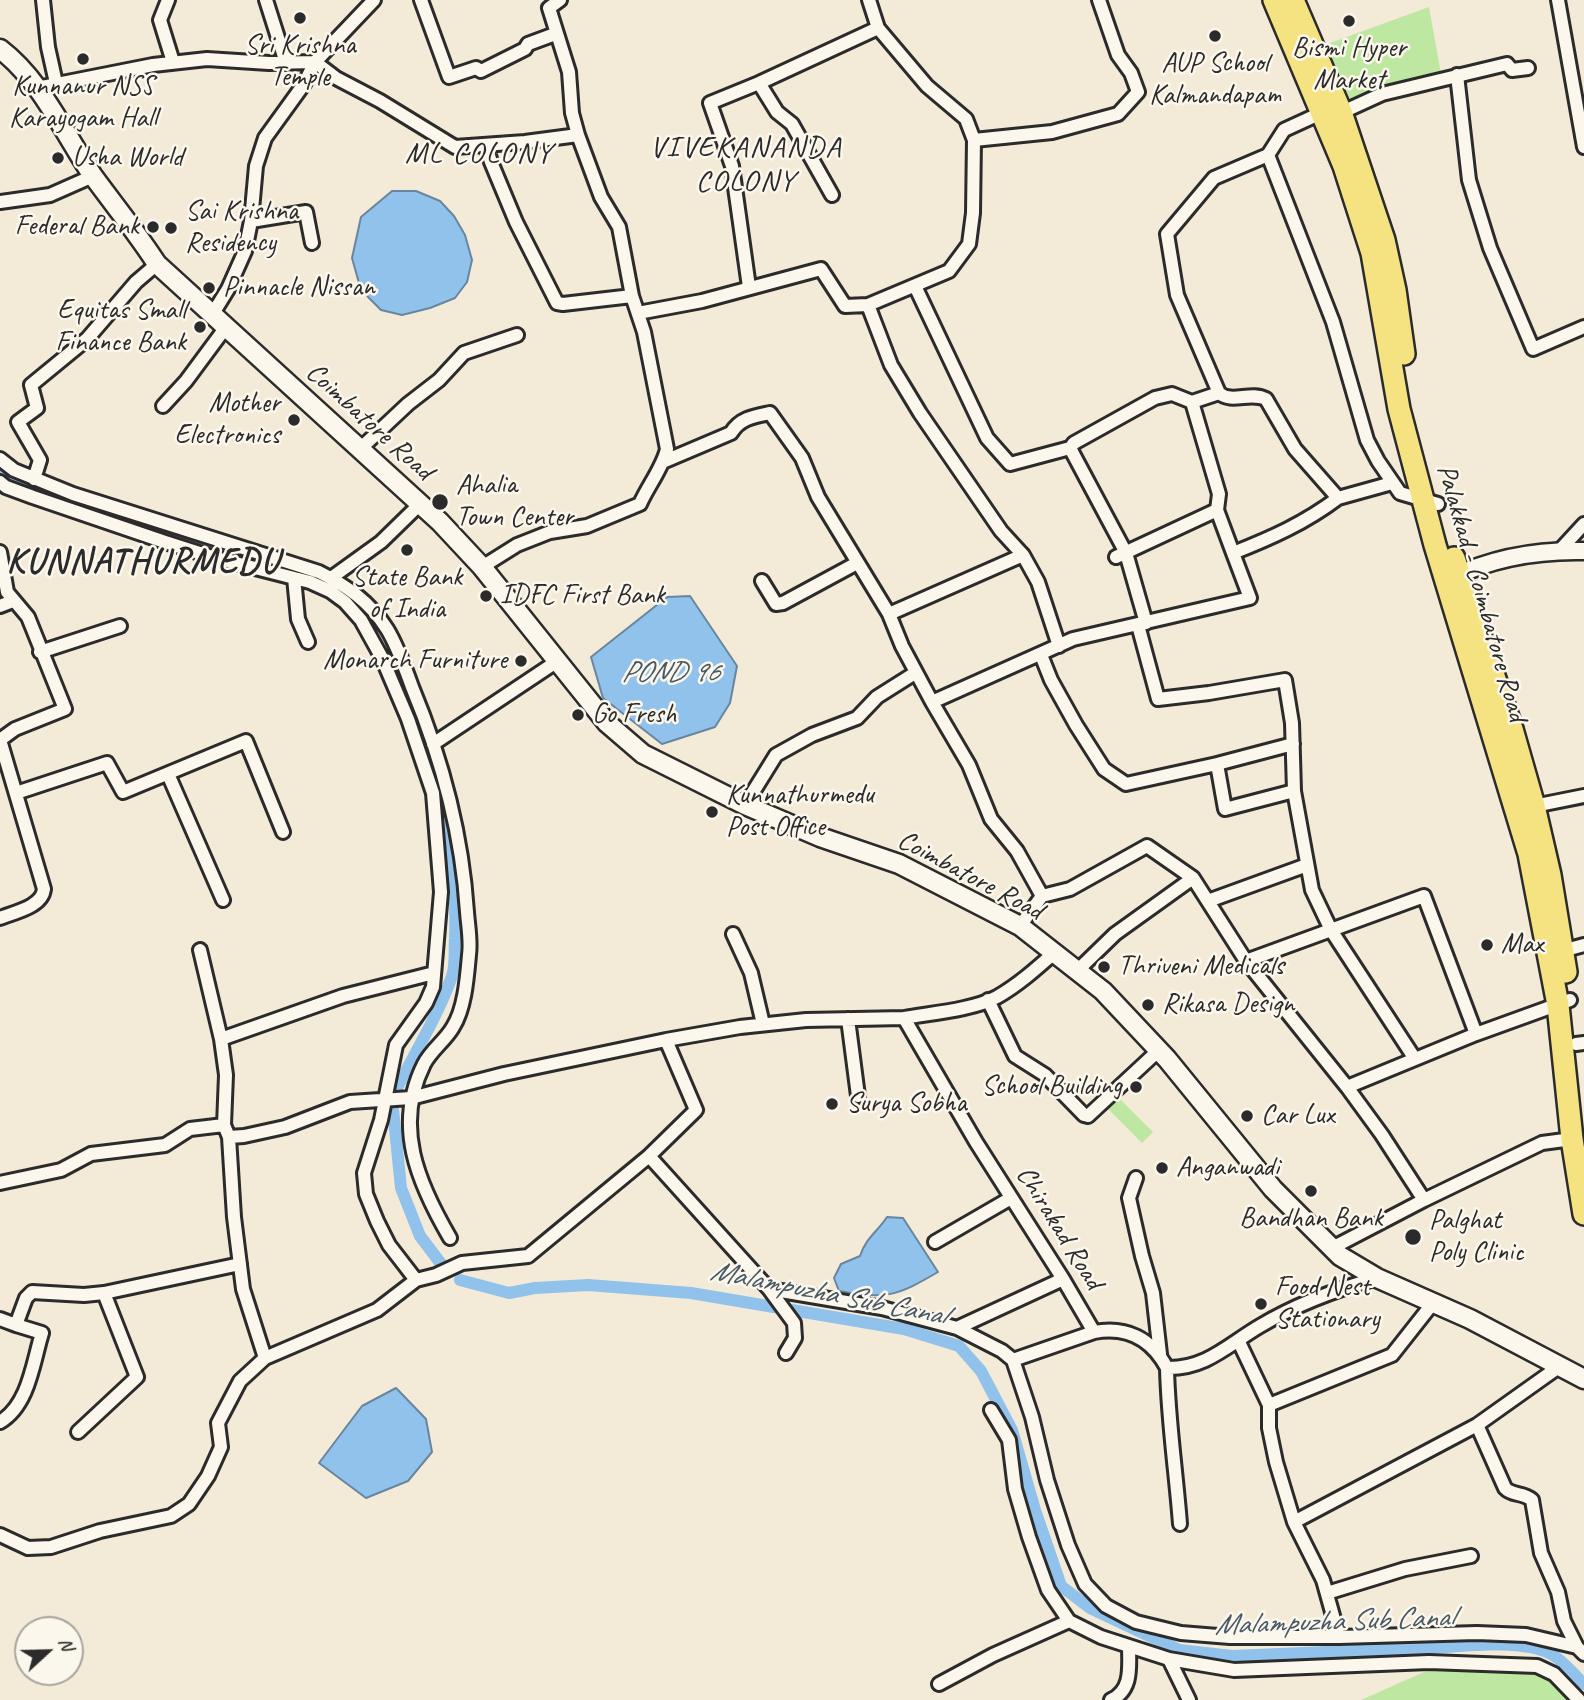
<!DOCTYPE html>
<html>
<head>
<meta charset="utf-8">
<style>
	body { margin:0 }
	#map { position:relative; width:1584px; height:1700px; overflow:hidden; background:#f4ead8; font-family:Caveat,sans-serif }
	canvas { display:block }
	.north { position:absolute; left:14px; top:1616px; width:70px; height:70px; box-sizing:border-box; background:#fbf7ec; border:2px solid #a8a59f; border-radius:50%; rotate:68deg; font-size:19px; font-weight:700; line-height:28px; text-align:center; color:#2b2b2b }
	.north::after { content:''; display:block; margin:auto; width:24px; height:32px; background:#2b2b2b; clip-path:polygon(50% 0,100% 100%,50% 72%,0 100%) }
</style>
</head>
<body>
<div id="map">
<canvas width="1584" height="1700"></canvas>
<div class="north">N</div>
</div>
<script>
const c = document.querySelector('canvas').getContext('2d');
c.lineJoin = 'round';
function paint(path, color) { c.fillStyle = color; c.fill(path, 'evenodd'); }
function stroke(path, color, width, dash) { c.strokeStyle = color; c.lineWidth = width; c.lineCap = dash ? 'butt' : 'round'; c.setLineDash(dash || []); c.stroke(path); }
function drawText(font, color, halo, rows, align = 'center') {
  c.font = font + ' Caveat,sans-serif'; c.lineWidth = 5; c.setLineDash([]); c.textBaseline = 'middle'; c.strokeStyle = halo; c.fillStyle = color; for (const [text, x, y, turn = 0] of rows) {
    c.save(); c.translate(x, y); c.rotate((+turn || 0) * Math.PI / 180); c.textAlign = isNaN(turn) ? turn : align; if (halo) c.strokeText(text, 0, 0); c.fillText(text, 0, 0); c.restore();
  }
}
paint(new Path2D(`
	M1429,7L1441,74L1390,87L1340,104L1319,47Z
	M1118,1097L1153,1132L1142,1143L1107,1108Z
	M1466,1669L1545,1676L1570,1700H1361L1424,1672Z`), '#bee7a2');
const water = new Path2D(`
	M392,191H416L440,201L454,216L465,235L472,260L467,282L455,298L430,308L402,315L381,310L368,297L359,283L352,258L361,217Z
	M690,596L737,666L730,703L715,727L662,744L603,698L591,657L667,597Z
	M887,1217L903,1218L938,1272C897,1296 886,1300 839,1291L834,1278L841,1264L860,1256C865,1239 878,1231 887,1217Z
	M396,1388L426,1419L432,1452L408,1481L366,1498L319,1463L362,1406Z`);
paint(water, '#90c2ec');
stroke(water, '#68869f', 2);
stroke(new Path2D(`
	M0,474C53,499 111,513 167,530
	M391,665C432,749 459,845 455,939C454,950 456,965 452,976C438,1016 414,1054 395,1092
	M393,1109L401,1188L420,1236L442,1265
	M460,1280L509,1293L535,1288L588,1285L691,1293L904,1329L959,1346L981,1371L1012,1430L1035,1510L1061,1586L1090,1608L1179,1650L1232,1656L1446,1647C1473,1644 1528,1641 1551,1654C1563,1660 1574,1675 1584,1684`), '#90c2ec', 12);
const minor = new Path2D(`
	M43,0L48,47L56,83
	M168,0L160,20L173,62
	M266,0L286,63
	M421,0L449,77L476,68L481,71L525,49L528,44L555,34
	M1558,0L1584,147
	M1457,75L1469,180L1490,248L1533,349L1584,327
	M759,83L777,112L792,124L832,195
	M37,88L153,65L207,59L269,63L315,62L374,0
	M1321,113L1284,130L1268,155L1214,178L1167,234L1177,295L1219,393C1232,404 1250,391 1266,399L1295,449L1338,498L1392,483
	M1336,115L1382,94L1507,64L1512,70L1528,68
	M974,140L1052,132L1118,114L1138,92L1131,73L1118,55L1099,0
	M486,146L491,162L516,222L557,303L563,304L632,296
	M1268,155L1333,322L1367,440L1378,461L1400,493L1438,504
	M0,202L50,195L93,176
	M251,221L306,212L312,243
	M915,286L987,438L1010,464L1070,448L1074,443L1155,398L1172,394L1192,402L1219,393
	M749,287L732,166L710,103L759,83L878,28L869,0
	M868,305L949,271L969,244L973,213L974,140L966,119L927,86L878,28
	M638,313L702,301L821,269L845,306L868,305L891,365L920,413L1001,531L1023,555L1038,582L1059,646
	M212,315L228,289L245,251L251,221L256,166L265,138L304,84L315,62L336,78L380,101L455,147L525,142L578,135
	M1192,402L1219,494L1217,510
	M163,406L186,381L226,327
	M1070,448L1126,553L1146,623
	M360,449L408,404L439,380L464,353L517,335
	M0,459L14,470L73,494L319,572C347,586 370,602 387,629C398,647 405,668 412,687C442,759 462,835 467,912C468,926 471,941 469,955C467,977 465,1008 453,1027C445,1041 432,1049 424,1064C393,1126 418,1183 450,1238
	M665,461L731,433C740,418 755,416 770,413L802,458L818,497L889,614L902,646L932,702L1073,639L1250,598L1233,553
	M34,479L40,460L18,422L37,408L31,385L87,339L136,282L157,264
	M0,482L6,487L33,497L165,542L212,557L310,582L330,591L345,602L361,620L382,658L408,719L433,793L441,892L433,987L426,1003L396,1045L381,1120L364,1173L366,1194L377,1221L389,1245L416,1280
	M1560,550L1584,524
	M0,552L7,592L28,617L65,709L15,729L0,740
	M1116,557L1217,510L1233,553C1271,538 1305,523 1338,498
	M482,567L517,545L550,532L587,526L640,504C648,486 663,467 667,449L644,332L632,296L619,227L601,197L578,135L572,113L569,72L549,8L560,0
	M294,578L298,619L308,642
	M331,578L381,542L420,504
	M762,581L776,604L783,603L857,563
	M0,606L13,601
	M889,614L1023,555
	M1138,625L1158,699L1209,693L1285,680L1292,723L1294,791L1312,890L1331,930L1415,1059
	M40,652L120,626
	M1041,655L1051,680L1076,725L1104,769L1126,784L1217,764L1225,809L1294,791
	M932,702L969,765L991,819L1017,851L1042,896L1070,889L1147,846L1193,878L1246,961
	M0,740L44,889C42,907 15,912 0,918
	M433,744L556,662
	M1217,764L1293,744
	M168,774L223,900
	M16,793L107,763L123,792L246,741L283,832
	M745,805L776,755L812,735L857,718L877,697L915,673
	M1534,806L1584,796
	M1208,901L1307,865
	M1020,926L1042,896
	M733,934L751,973L763,1024
	M200,950L221,1039L226,1075L224,1125
	M1562,951L1584,945
	M1054,953C1036,969 1018,985 997,997C972,1010 932,1013 904,1018L976,1142L1063,1279L1094,1332C1126,1326 1151,1338 1167,1368C1206,1369 1229,1344 1260,1326C1295,1305 1338,1289 1377,1278
	M1078,970L1115,934L1193,878
	M988,1000L1015,1056L1045,1075L1084,1115L1088,1116L1159,1050
	M1570,1000L1476,1034L1347,1087L1382,1135L1424,1200L1542,1143L1572,1139
	M848,1019L858,1096
	M221,1039L343,996L434,973
	M666,1040L696,1110L649,1156L769,1289L794,1323L795,1338L786,1353
	M1576,1044L1584,1043
	M1347,1087L1246,961L1424,896L1476,1034
	M1136,1178L1129,1198L1142,1256L1153,1293L1160,1354
	M0,1183L61,1170L91,1154L165,1145L190,1129L224,1125L229,1137
	M935,1242L1011,1198
	M1332,1248L1424,1200
	M769,1289L882,1308L957,1328L1002,1351L1013,1360L1032,1417L1047,1480L1068,1545L1085,1584L1106,1606L1136,1622L1181,1633L1230,1637H1339L1477,1633L1526,1635L1577,1647L1584,1654
	M0,1319L16,1325L26,1298L32,1292L84,1295L104,1293L240,1264
	M957,1328L1063,1279
	M1239,1342L1269,1405V1428L1276,1462L1294,1522L1323,1580L1339,1637
	M265,1358L377,1310L416,1280L436,1275L462,1263L528,1256L649,1156
	M1013,1360L1094,1332
	M1560,1366L1477,1425L1505,1488C1512,1496 1523,1492 1532,1500L1541,1553L1558,1592L1564,1621L1577,1647
	M1167,1368C1168,1420 1176,1471 1180,1524
	M1269,1405L1392,1355L1433,1303
	M991,1410L1009,1440L1015,1489L1029,1537L1048,1590L1069,1621L1101,1637L1169,1659L1234,1670L1429,1662L1537,1666L1554,1674L1579,1700
	M0,1422C29,1405 33,1362 42,1333L16,1325
	M78,1432L137,1377L104,1293
	M1294,1522L1477,1425
	M0,1535L28,1548L51,1547L100,1531L171,1516L189,1504L208,1476L221,1447L218,1423L240,1381L265,1358L243,1289L234,1217L229,1137L244,1136L285,1127L350,1102L411,1098L504,1074L666,1040L740,1027L806,1020L904,1018
	M1327,1593L1405,1569L1471,1556
	M1169,1659L1189,1700
	M939,1684L993,1655L1069,1621
	M1111,1700C1133,1690 1129,1666 1129,1646`);
const tertiary = new Path2D(`
	M1451,578C1492,558 1539,550 1584,551`);
const secondary = new Path2D(`
	M0,49C42,81 64,134 93,176C115,206 137,233 157,264L440,522L482,567L607,723L643,754L745,805L820,837L899,864L1020,926L1103,991L1167,1059L1273,1189L1340,1256L1377,1278L1470,1319L1584,1379`);
const primary = new Path2D(`
	M1274,0L1344,166L1372,253L1399,409L1435,545L1529,854L1558,1005L1572,1139L1584,1214
	M1293,0L1341,112L1384,240L1395,290L1404,354
	M1454,558L1512,729L1534,806L1550,875L1566,972`);
stroke(minor, '#2b2b2b', 18);
stroke(tertiary, '#2b2b2b', 21);
stroke(secondary, '#2b2b2b', 23);
stroke(primary, '#2b2b2b', 26);
stroke(minor, '#fbf7ec', 12);
stroke(tertiary, '#fbf7ec', 16);
stroke(secondary, '#fbf7ec', 18);
stroke(primary, '#f5e382', 21);
for (const [x, y, r, color] of [
	[300,18,7,"#2b2b2b"],
	[1349,21,7,"#2b2b2b"],
	[1215,36,7,"#2b2b2b"],
	[83,59,7,"#2b2b2b"],
	[58,158,7,"#2b2b2b"],
	[153,227,7,"#2b2b2b"],
	[171,228,7,"#2b2b2b"],
	[209,288,7,"#2b2b2b"],
	[200,327,7,"#2b2b2b"],
	[294,420,7,"#2b2b2b"],
	[440,502,9,"#2b2b2b"],
	[407,550,7,"#2b2b2b"],
	[486,596,7,"#2b2b2b"],
	[521,661,7,"#2b2b2b"],
	[578,715,7,"#2b2b2b"],
	[712,812,7,"#2b2b2b"],
	[1487,945,7,"#2b2b2b"],
	[1104,967,7,"#2b2b2b"],
	[1148,1005,7,"#2b2b2b"],
	[1136,1087,7,"#2b2b2b"],
	[832,1104,7,"#2b2b2b"],
	[1247,1116,7,"#2b2b2b"],
	[1162,1168,7,"#2b2b2b"],
	[1311,1191,7,"#2b2b2b"],
	[1413,1237,9,"#2b2b2b"],
	[1261,1304,7,"#2b2b2b"]
]) { const dot = new Path2D(); dot.arc(x, y, r, 0, 2 * Math.PI); c.fillStyle = color; c.fill(dot); stroke(dot, '#fbf7ec', 2.5); }
drawText('28px', '#2b2b2b', '#fbf7ec', [
	["Sri Krishna",300,46,"center"],
	["Temple",300,78,"center"],
	["Bismi Hyper",1349,49,"center"],
	["Market",1349,81,"center"],
	["AUP School",1215,64,"center"],
	["Kalmandapam",1215,96,"center"],
	["Kunnanur NSS",83,87,"center"],
	["Karayogam Hall",83,119,"center"],
	["Usha World",72,158],
	["Sai Krishna",185,212],
	["Residency",185,244],
	["Federal Bank",139,227,"right"],
	["Pinnacle Nissan",223,288],
	["Equitas Small",186,311,"right"],
	["Finance Bank",186,343,"right"],
	["Mother",280,404,"right"],
	["Electronics",280,436,"right"],
	["Ahalia",456,486],
	["Town Center",456,518],
	["State Bank",407,578,"center"],
	["of India",407,610,"center"],
	["IDFC First Bank",500,596],
	["Monarch Furniture",507,661,"right"],
	["Go Fresh",592,715],
	["Kunnathurmedu",726,796],
	["Post Office",726,828],
	["Max",1501,945],
	["Thriveni Medicals",1118,967],
	["Rikasa Design",1162,1005],
	["School Building",1122,1087,"right"],
	["Surya Sobha",846,1104],
	["Car Lux",1261,1116],
	["Anganwadi",1176,1168],
	["Bandhan Bank",1311,1219,"center"],
	["Palghat",1429,1221],
	["Poly Clinic",1429,1253],
	["Food Nest",1275,1288],
	["Stationary",1275,1320]
], 'left');
drawText('28px', '#2b2b2b', '#fbf7ec', [
	["Coimbatore Road",369,422,42],
	["Palakkad - Coimbatore Road",1481,593,74],
	["Coimbatore Road",970,876,28],
	["Chirakad Road",1059,1228,58]
]);
c.letterSpacing = '2px';
drawText('30px', '#2b2b2b', '#fbf7ec', [
	["VIVEKANANDA",746,148],
	["COLONY",746,182],
	["ML COLONY",479,154]
]);
c.letterSpacing = '0px';
drawText('italic 30px', '#495865', '#fbf7ec', [
	["POND 96",670,673],
	["Malampuzha Sub Canal",828,1294,11],
	["Malampuzha Sub Canal",1334,1622,-2]
]);
c.letterSpacing = '2px';
drawText('bold 35px', '#2b2b2b', '#fbf7ec', [
	["KUNNATHURMEDU",143,563]
]);
c.letterSpacing = '0px';
</script>
</body>
</html>
